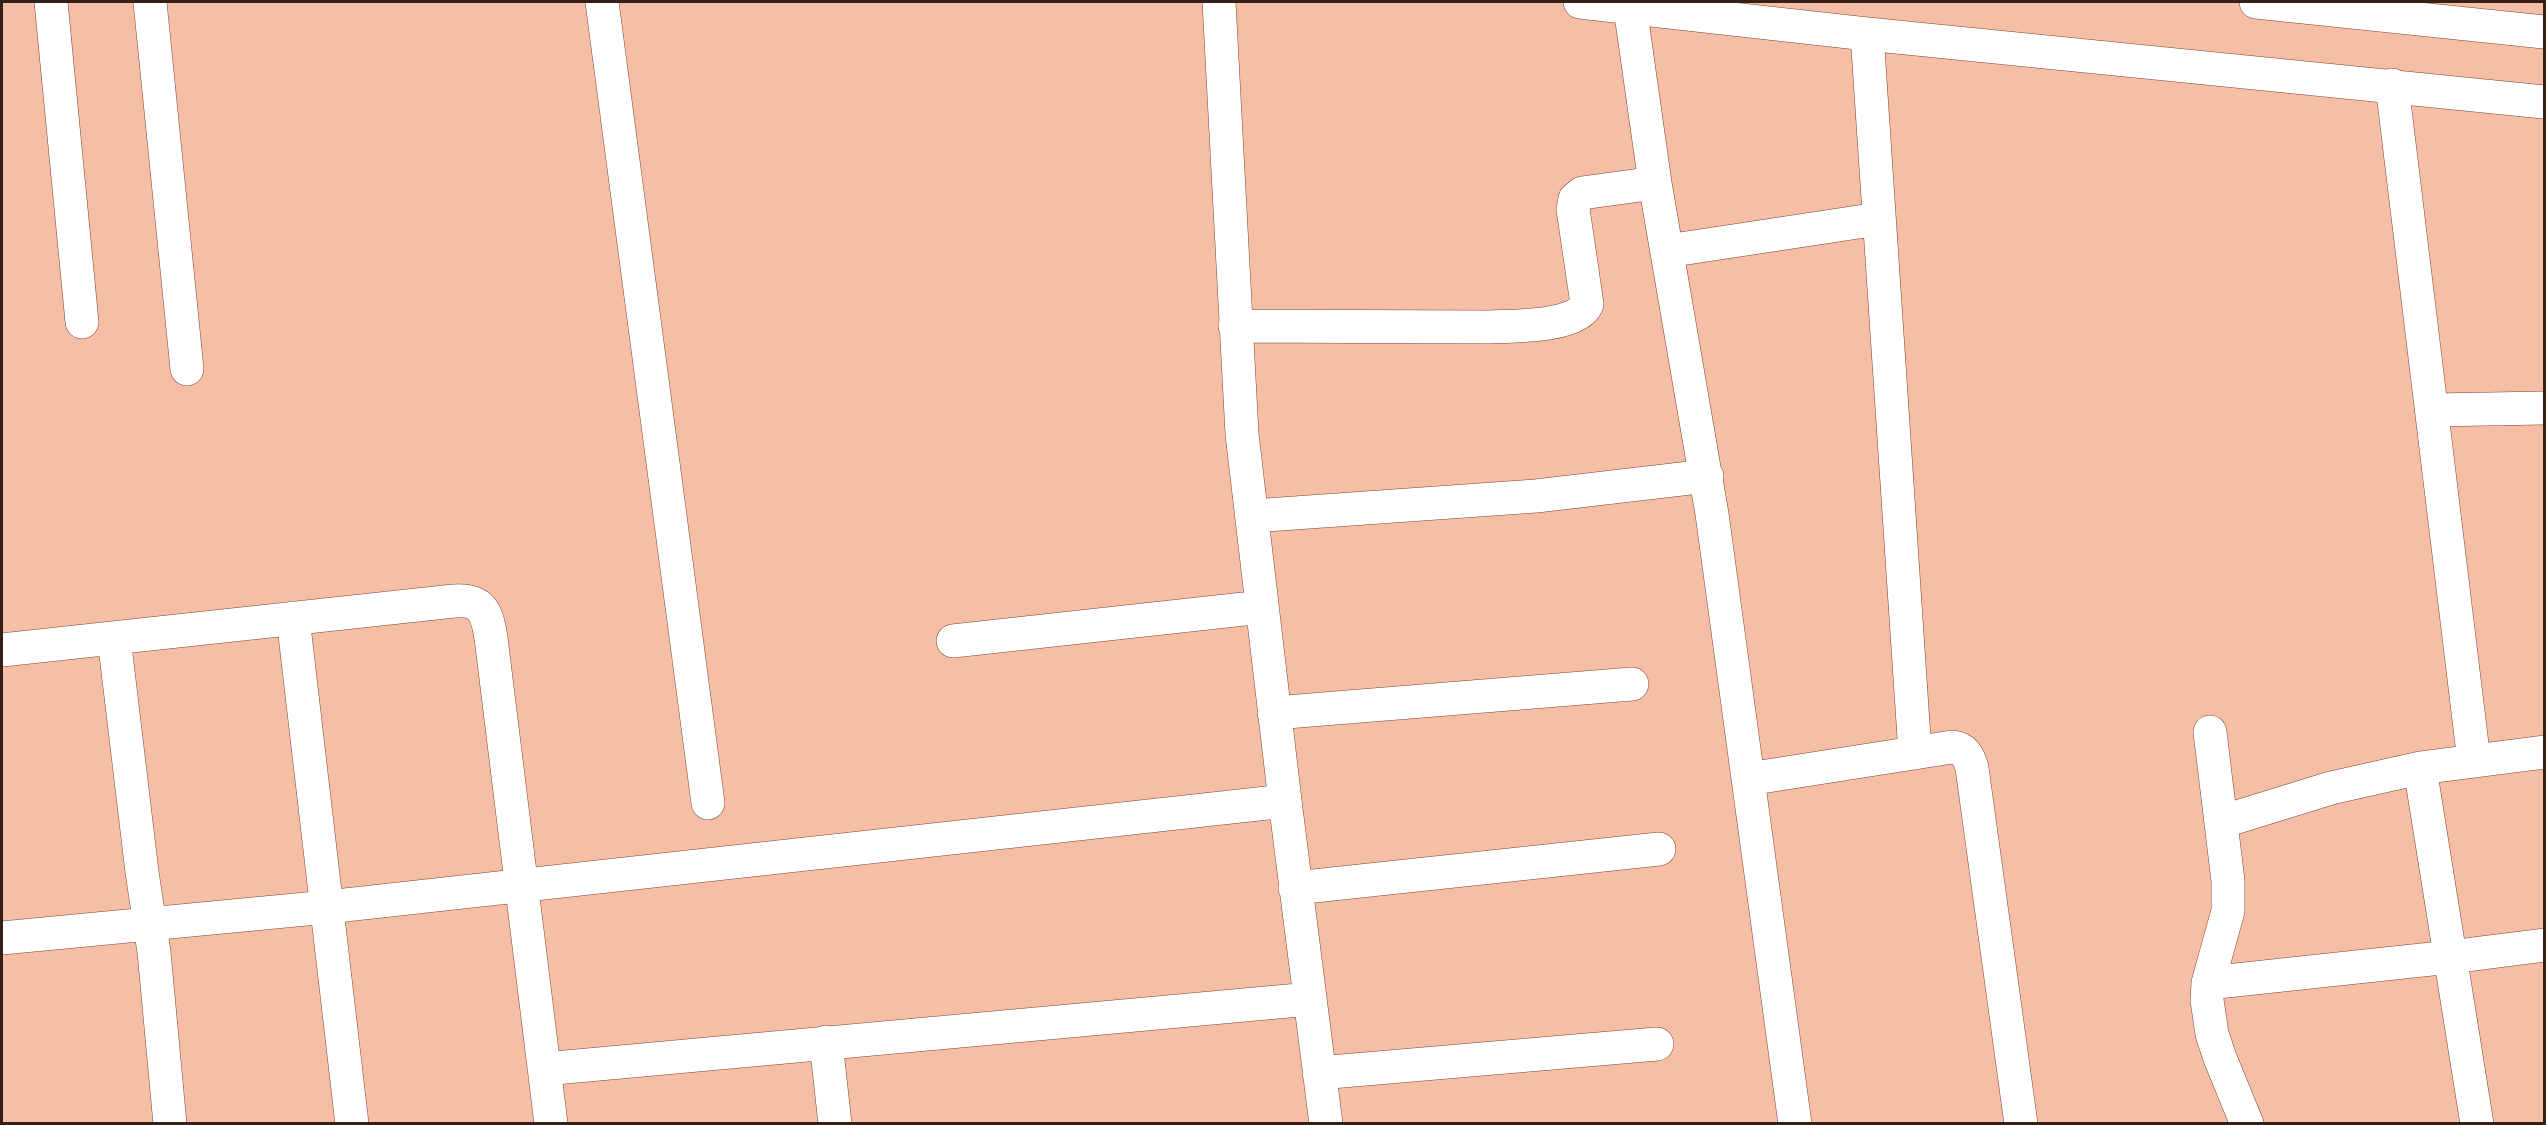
<!DOCTYPE html>
<html>
<head>
<meta charset="utf-8">
<style>
	body { margin:0 }
	#map { position:relative; width:2546px; height:1125px; overflow:hidden; background:#f7bea6; font-family:Raleway,sans-serif }
	canvas { display:block }
	.frame { position:absolute; inset:0; border:3px solid #352017; pointer-events:none }
</style>
</head>
<body>
<div id="map">
<canvas width="2546" height="1125"></canvas>
<div class="frame"></div>
</div>
<script>
const c = document.querySelector('canvas').getContext('2d');
c.lineJoin = 'round';
function stroke(path, color, width, dash) { c.strokeStyle = color; c.lineWidth = width; c.lineCap = dash ? 'butt' : 'round'; c.setLineDash(dash || []); c.stroke(path); }
const minor = new Path2D(`
	M51,2L82,322
	M150,2L187,369
	M602,2L708,803
	M1219,2L1242,434L1285,801L1326,1124
	M1580,2L1867,34L2544,102
	M1630,7L1655,183L1712,514L1795,1124
	M1867,34L1915,753
	M2392,85L2474,761
	M1667,251L1878,219
	M1235,326L1484,327C1507,326 1578,328 1587,304L1573,209L1575,199L1582,193L1655,183
	M2433,410L2544,408
	M1252,516L1536,496L1707,476
	M293,618L352,1124
	M114,638L142,872L154,952L170,1124
	M953,641L1262,607
	M2,650L454,601C483,599 487,613 491,638L551,1124
	M1274,713L1632,684
	M2210,732L2228,881V911L2208,983L2207,1000L2212,1034L2220,1058L2247,1124
	M2420,768L2477,1124
	M1748,779L1952,747C1965,748 1969,757 1972,768L2021,1124
	M2221,822L2331,788L2420,768L2544,752
	M1295,888L1659,849
	M2,938L327,907L1285,801
	M2208,983L2450,957L2544,945
	M826,1042L835,1124
	M544,1069L1310,999
	M1319,1073L1657,1044`);
const highway = new Path2D(`
	M2256,2L2544,32`);
stroke(minor, '#764631', 34);
stroke(highway, '#764631', 34);
stroke(minor, '#fff', 33);
stroke(highway, '#fff', 33);
</script>
</body>
</html>
